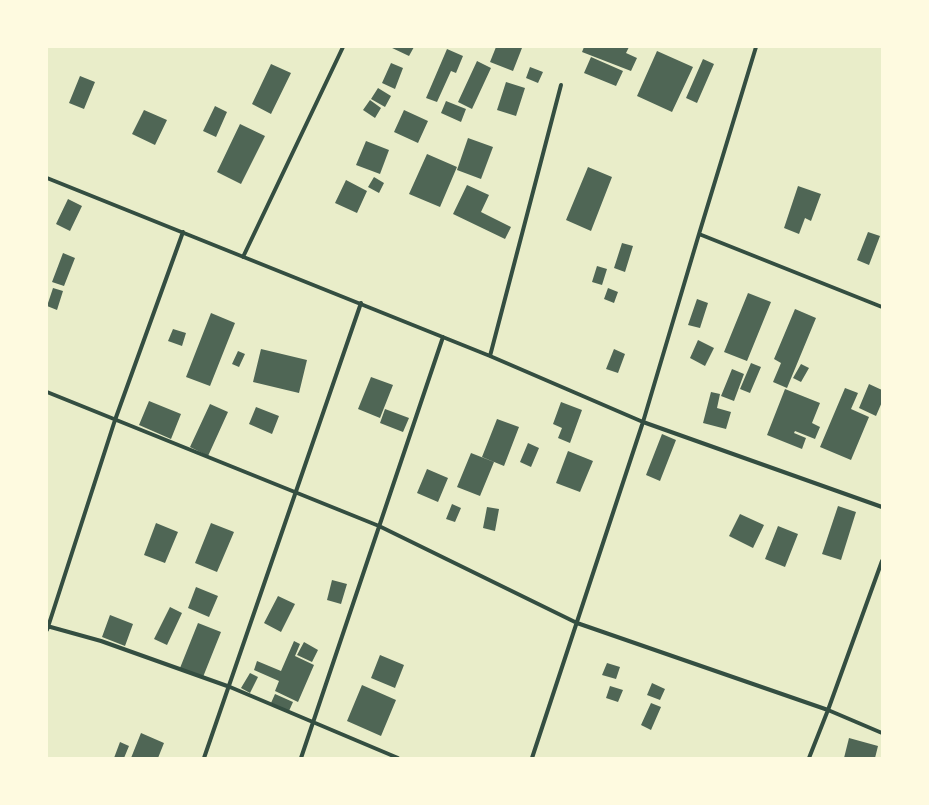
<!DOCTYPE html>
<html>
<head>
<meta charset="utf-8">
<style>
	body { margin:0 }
	#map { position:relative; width:929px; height:805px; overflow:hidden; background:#e9edc9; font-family:"Varela Round",sans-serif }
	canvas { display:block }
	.frame { position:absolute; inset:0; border:48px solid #fefae0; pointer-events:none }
</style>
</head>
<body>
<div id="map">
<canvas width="929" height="805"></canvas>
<div class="frame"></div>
</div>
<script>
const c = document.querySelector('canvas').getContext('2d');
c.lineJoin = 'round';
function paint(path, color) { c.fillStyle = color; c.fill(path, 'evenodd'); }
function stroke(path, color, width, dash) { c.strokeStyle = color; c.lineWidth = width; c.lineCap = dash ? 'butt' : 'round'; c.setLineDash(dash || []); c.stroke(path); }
paint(new Path2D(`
	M390,47H414L409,56Z
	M496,47H519L522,48L513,71L490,62Z
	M584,47H629L626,53L637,58L631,71L582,52Z
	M447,49L463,56L456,73L451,71L437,102L426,98Z
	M657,51L693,67L672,112L637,96Z
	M591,57L623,71L616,86L584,73Z
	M703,59L714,64L697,103L686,98Z
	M477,61L491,68L472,109L458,102Z
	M391,63L403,68L395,89L382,83Z
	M271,64L291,73L271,114L252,104Z
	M530,67L543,72L538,83L526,78Z
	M80,76L95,82L84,109L69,103Z
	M506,82L525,88L516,116L497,110Z
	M378,88L391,96L385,107L371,99Z
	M370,100L381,108L375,118L363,110Z
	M446,101L466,109L461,122L441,113Z
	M215,106L227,112L216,137L203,131Z
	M144,110L167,120L155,145L132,134Z
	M404,110L428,121L418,143L394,132Z
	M240,124L265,136L241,184L217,172Z
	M468,138L493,147L481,179L457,170Z
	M366,141L389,150L380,174L356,165Z
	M427,154L457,167L440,207L409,194Z
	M588,167L612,177L591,231L566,220Z
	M374,177L384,183L379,193L368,187Z
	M346,180L367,191L357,213L335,203Z
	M467,185L489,195L481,212L511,227L505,239L453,214Z
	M798,186L821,194L811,221L805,218L799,234L784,228Z
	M68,199L82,206L70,231L56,224Z
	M868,232L880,236L869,265L857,260Z
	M622,243L633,246L625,272L614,268Z
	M63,253L75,258L64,286L52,282Z
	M597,266L607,269L602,285L592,282Z
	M53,288L63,291L57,310L47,306Z
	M608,288L618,292L614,303L604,299Z
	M748,293L771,302L747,361L724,352Z
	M697,299L708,303L700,328L688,325Z
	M795,309L816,318L787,388L773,382L781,363L774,359Z
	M211,313L235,323L210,386L186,377Z
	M173,329L186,333L182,346L168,341Z
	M698,340L714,348L705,366L690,358Z
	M261,349L307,360L299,393L253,382Z
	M614,349L625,354L618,373L606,369Z
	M238,351L245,354L239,367L232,364Z
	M751,363L761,367L750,393L740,389Z
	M801,364L809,368L801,382L793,378Z
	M732,369L744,374L734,401L721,396Z
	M371,377L393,385L380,418L358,409Z
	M869,384L882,390V402L876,416L859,408Z
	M845,388L858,393L851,409L869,417L851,460L820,447Z
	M785,389L820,403L812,423L820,427L815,439L795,431L794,433L806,438L802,449L767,435Z
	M711,392L720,394L717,408L731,412L726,429L703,423Z
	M149,401L181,414L171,439L139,425Z
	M561,402L582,410L570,443L558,438L562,428L553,424Z
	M210,404L228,412L208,456L190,447Z
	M256,407L279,416L272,434L249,424Z
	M385,409L409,418L403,432L380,423Z
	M497,419L519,427L504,466L482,457Z
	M662,434L676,440L660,481L646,475Z
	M528,443L539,448L531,467L520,462Z
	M568,451L593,461L580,492L556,483Z
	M471,453L494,462L480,496L457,487Z
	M427,469L448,478L438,502L417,493Z
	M452,504L461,508L455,522L446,519Z
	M838,506L856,512L841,560L822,554Z
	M487,507L499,509L495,531L483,528Z
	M740,514L764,525L753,548L729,536Z
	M156,523L178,532L165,563L144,555Z
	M211,523L234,532L217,572L195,563Z
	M778,526L798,534L785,567L765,559Z
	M332,580L347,584L341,604L327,600Z
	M196,587L218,596L209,617L188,608Z
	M278,596L295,604L281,632L264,623Z
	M170,607L182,613L167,645L154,639Z
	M110,615L133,624L125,646L102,637Z
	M198,623L221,632L203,677L180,668Z
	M294,641L300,644L295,656L314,665L298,702L275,691L279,681L254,670L257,661L281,671Z
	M304,642L318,650L312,662L297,655Z
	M380,655L404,665L395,688L371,678Z
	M607,663L620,667L616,679L602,675Z
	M250,673L258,677L250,693L241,688Z
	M652,683L665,689L660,700L647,695Z
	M362,685L396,700L381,736L347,721Z
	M610,686L623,690L618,702L606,698Z
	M275,694L293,702L289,711L271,703Z
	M651,703L661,707L651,730L641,725Z
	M141,733L164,743L158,758H131Z
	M849,738L878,746L875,758H844Z
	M120,742L129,746L124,758H114Z`), '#4f6655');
stroke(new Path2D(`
	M47,178L490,356L643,422L882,507
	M699,234L882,307
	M243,257L343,47
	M490,356L561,85
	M47,392L379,526L577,623L828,710L882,733
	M47,626L101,641L230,687L398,758
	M47,630L115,420L183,232
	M204,758L361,303
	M301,758L443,337
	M532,758L643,422L699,234L756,47
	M809,758L828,710L882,561`), '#344e41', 4);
</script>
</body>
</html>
